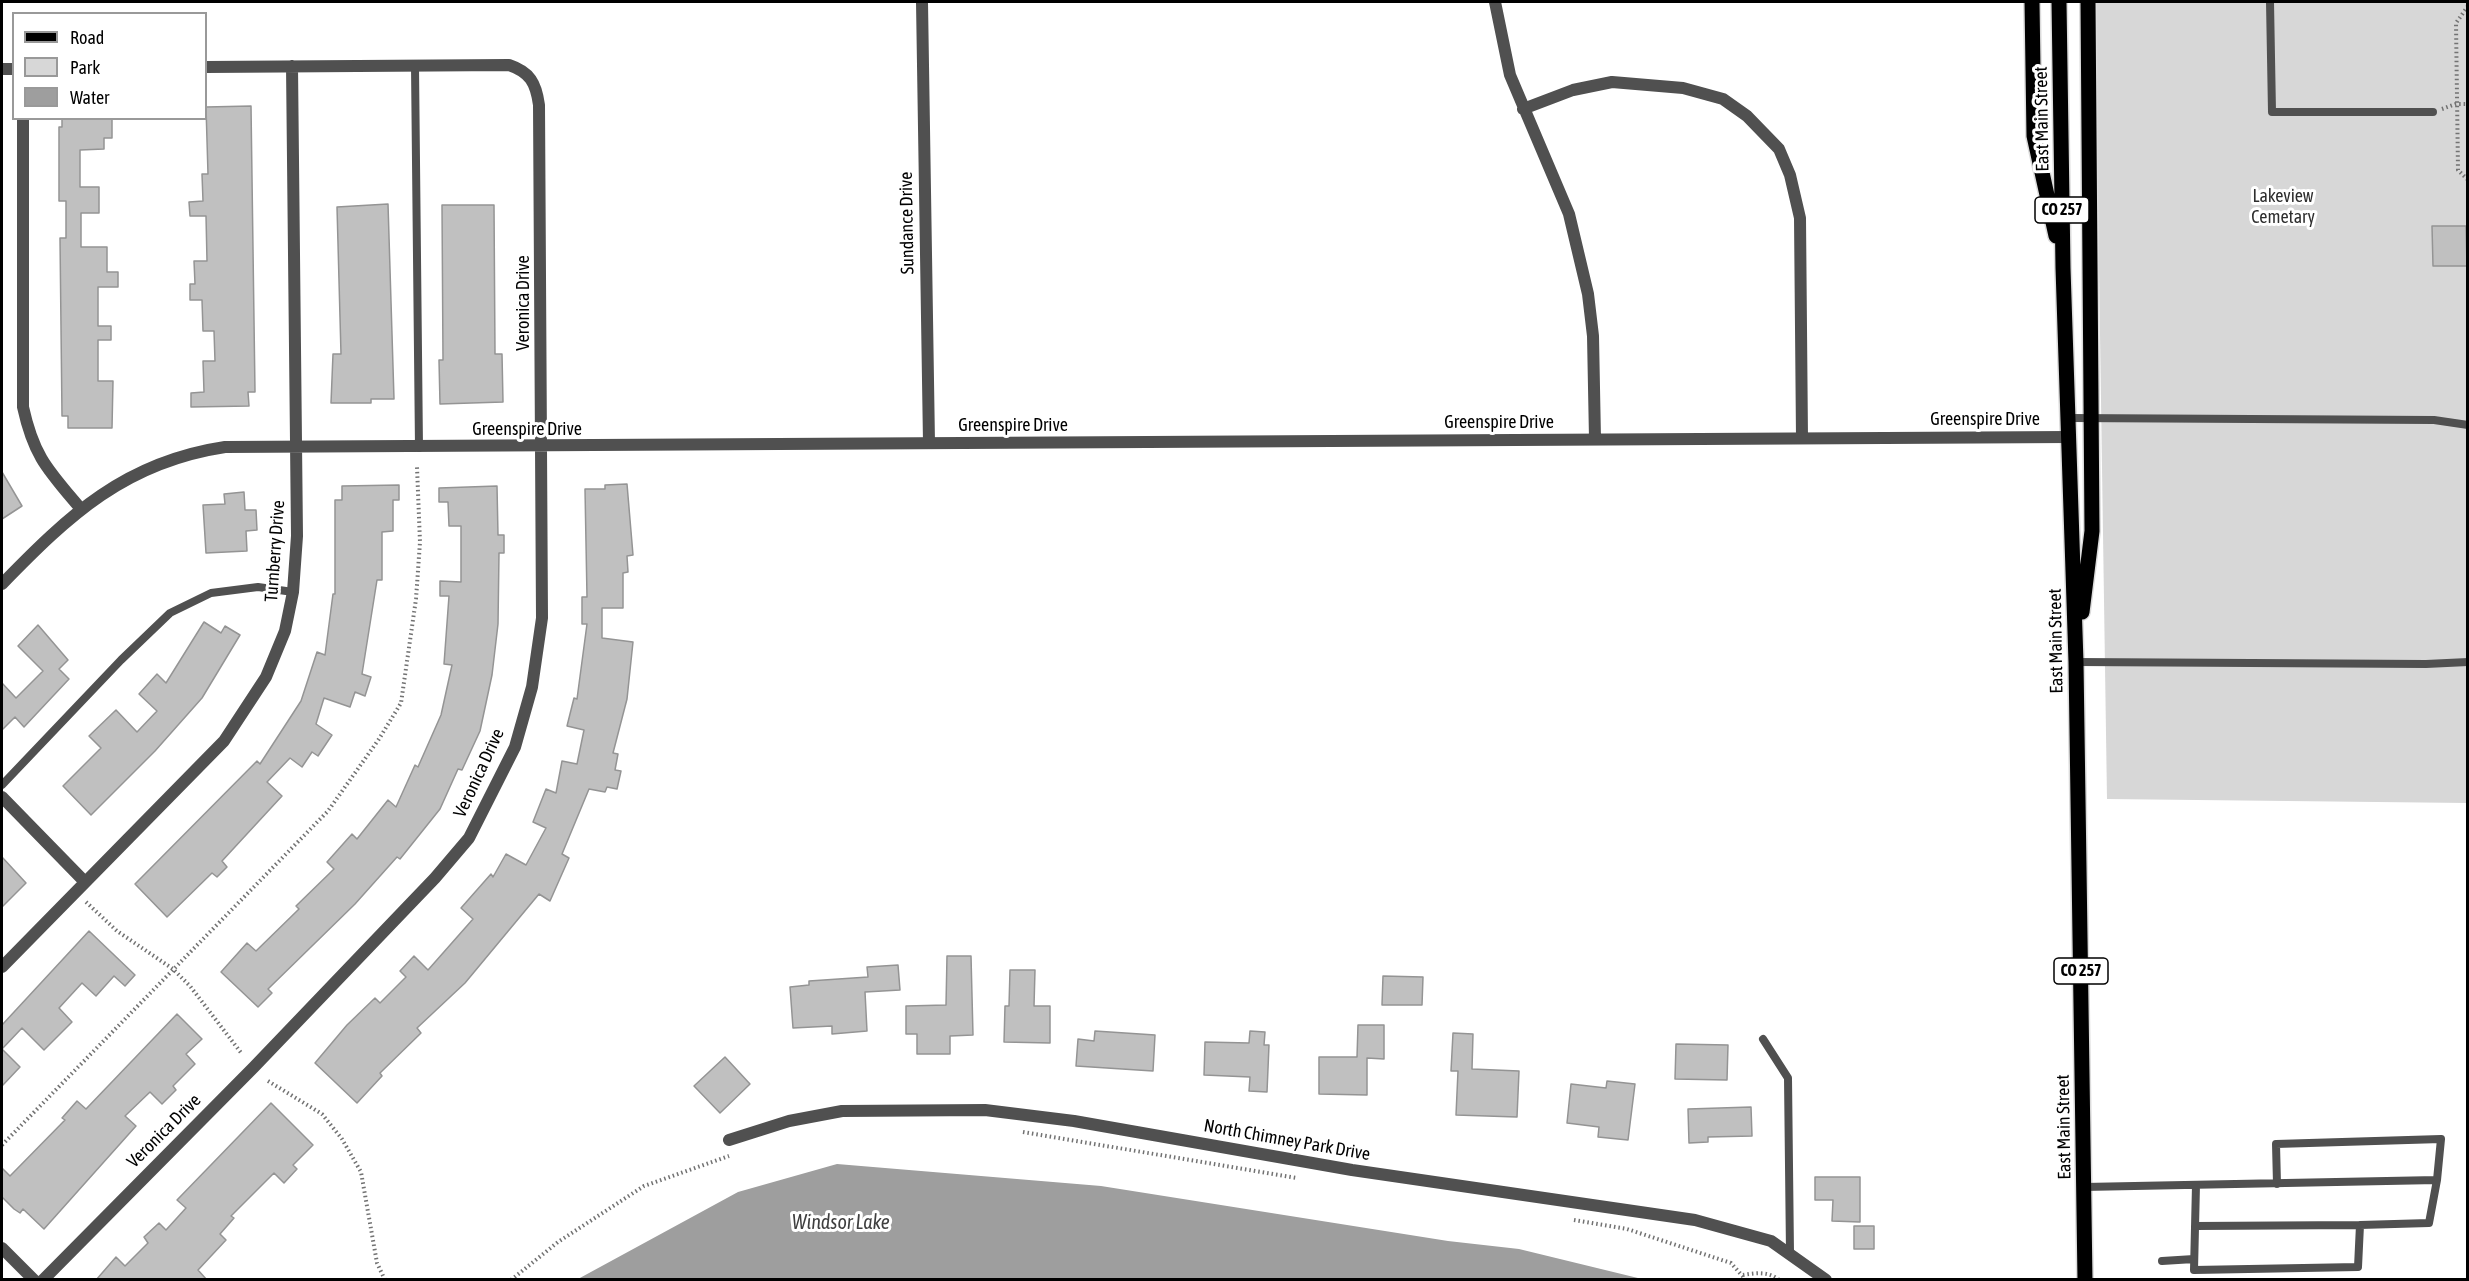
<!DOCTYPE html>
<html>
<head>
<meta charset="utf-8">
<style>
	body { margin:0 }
	#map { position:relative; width:2469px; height:1281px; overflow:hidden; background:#fff; font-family:"Asap Condensed",sans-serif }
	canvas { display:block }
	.frame { position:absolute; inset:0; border:3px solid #000; pointer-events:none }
	.legend { position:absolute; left:12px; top:12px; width:195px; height:108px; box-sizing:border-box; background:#fff; border:2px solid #999; margin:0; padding:8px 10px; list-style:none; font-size:18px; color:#000 }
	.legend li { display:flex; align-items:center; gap:12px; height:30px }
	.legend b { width:30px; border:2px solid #999 }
</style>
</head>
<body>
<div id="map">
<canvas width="2469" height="1281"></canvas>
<div class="frame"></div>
<ul class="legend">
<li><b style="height:8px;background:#000"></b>Road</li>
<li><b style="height:16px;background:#d7d7d7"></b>Park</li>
<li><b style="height:16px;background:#9e9e9e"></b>Water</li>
</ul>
</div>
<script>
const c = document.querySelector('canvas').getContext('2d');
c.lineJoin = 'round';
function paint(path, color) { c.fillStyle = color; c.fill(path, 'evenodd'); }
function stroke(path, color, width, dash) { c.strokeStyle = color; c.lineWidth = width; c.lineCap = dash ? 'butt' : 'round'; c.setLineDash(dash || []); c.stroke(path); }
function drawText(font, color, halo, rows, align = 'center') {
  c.font = font + ' "Asap Condensed",sans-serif'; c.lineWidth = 6; c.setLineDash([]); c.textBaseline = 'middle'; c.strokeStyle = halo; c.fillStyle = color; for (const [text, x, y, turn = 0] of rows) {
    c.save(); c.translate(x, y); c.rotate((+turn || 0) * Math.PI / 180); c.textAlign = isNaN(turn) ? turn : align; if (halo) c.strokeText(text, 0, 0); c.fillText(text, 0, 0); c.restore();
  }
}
paint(new Path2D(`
	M2095,2H2467V803L2107,799Z`), '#d7d7d7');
paint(new Path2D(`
	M837,1164L1101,1186L1448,1241L1519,1249L1642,1279H578L738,1192Z`), '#9e9e9e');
const building = new Path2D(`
	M251,106L255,392H248L249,406L191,407V393L204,392L203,361H215L214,331H203L202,300H190V284H195L194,261H207L206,216H190L189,202L203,201L202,174H208L206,107Z
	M62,118H112V138H104V149L80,150V187H99V213H81V247H107V272H118V287H98V326H111V340H98V381H113L112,428H68V416H62L60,238H66V201H59V127H62Z
	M388,204L394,399H371V403H331L333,354H341L337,207Z
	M442,205H494L495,354H502L503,402L440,404L439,360H443Z
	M2432,226H2466L2467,266H2433Z
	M2,472L22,506L2,519Z
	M627,484L633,555L627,556L628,572L623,573V608H602V638L633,642L627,699L613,753L618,754L615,770L621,771L617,789L607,787L605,792L589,789L562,854L569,858L550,901L539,894L465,983L417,1028L421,1033L380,1073L382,1076L357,1103L315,1063L347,1025L375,998L380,1003L406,977L400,971L414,956L428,970L473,919L461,908L491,874L493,877L506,854L526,865L546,828L533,822L546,789L556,793L562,761L577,764L584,730L567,726L574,698L577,699L587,624H582V597H587L585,489H605V485Z
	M399,485V500H393V531L382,532V580H377L362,674L371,677L365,696L355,692L350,707L324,698L316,724L332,735L318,756L312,752L302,767L290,758L267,782L282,796L222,861L227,867L217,877L212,873L167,917L135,884L257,761L260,764L301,701L317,652L325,655L333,594H335V500H342V486Z
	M497,486L498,535H504V553H499L498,624L492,675L480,731L462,770L458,769L440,809L400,859L397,857L355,904L268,989L272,993L258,1007L221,972L247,943L256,951L299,909L296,906L334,869L327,862L352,834L357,839L388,800L396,807L415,765L418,767L441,715L452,665L444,664L449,596H440V581L461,582V526H449L448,502H439V488Z
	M244,492L245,510H256L257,530L246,531L247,551L206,553L203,505L225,504L224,494Z
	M204,622L221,633L225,626L240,635L202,698L155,751L91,815L63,786L101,748L89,736L116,710L137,732L157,711L139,694L157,674L166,683Z
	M38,625L68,660L59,669L69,679L24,727L15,717L2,730V683L16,698L43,671L18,646Z
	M2,857L26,883L2,907Z
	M89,931L135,975L125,986L114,976L96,996L82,983L59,1008L72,1022L44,1050L22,1028L2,1049L20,1067L2,1086V1025Z
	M947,956H971L973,1035L950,1036V1054H917V1034H906V1006L946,1005Z
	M898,965L900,990L865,992L867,1031L832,1034V1026L793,1028L790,987L809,985V981L868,977L867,967Z
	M1010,970H1035L1034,1006H1050V1043L1004,1042L1005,1006H1009Z
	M1383,976L1423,977L1422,1005H1382Z
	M177,1014L202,1039L186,1054L195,1064L173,1086L176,1090L162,1104L150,1092L125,1116L136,1126L44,1229L23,1209L20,1213L14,1209L2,1197V1168L10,1176L65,1120L62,1118L77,1101L86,1109Z
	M1358,1025H1384V1059L1367,1058V1095L1319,1094V1057H1357Z
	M1095,1031L1155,1035L1153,1071L1076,1066L1078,1039L1094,1041Z
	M1250,1031L1265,1032L1264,1045H1269L1267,1092L1249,1091L1250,1077L1204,1075L1205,1042L1249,1043Z
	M1453,1033L1473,1034L1472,1069L1519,1071L1517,1117L1456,1115L1458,1071H1451Z
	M1676,1044L1728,1045L1727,1080L1675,1079Z
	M725,1057L750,1084L720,1113L694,1086Z
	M1607,1081L1635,1084L1628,1140L1598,1137L1599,1127L1567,1123L1571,1084L1606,1088Z
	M271,1103L313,1145L293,1165L297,1169L284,1183L274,1173L231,1216L234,1218L220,1234L226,1240L198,1270L207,1280H96L116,1257L125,1266L148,1243L144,1237L159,1223L166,1230L186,1208L177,1200Z
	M1751,1107L1752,1136L1708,1137V1142L1689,1143L1688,1109Z
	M1815,1177H1860V1222L1832,1221L1833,1200H1815Z
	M1854,1226H1874V1249H1854Z`);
paint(building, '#c0c0c0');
stroke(building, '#949494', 1.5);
const primary = new Path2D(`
	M2032,2L2034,136L2056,236
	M2059,2L2063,268L2076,662L2085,1280
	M2082,612L2092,531L2088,2`);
stroke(primary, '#dbdbdb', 18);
stroke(new Path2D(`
	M2468,6L2456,23L2458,170L2468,180
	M2442,109L2456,104H2468
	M86,902L117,931L173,969L190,986L242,1054
	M268,1081L322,1114L342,1139L361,1172L377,1263L385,1280
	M1023,1132L1297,1178
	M2,1145L328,811L379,739L401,703L416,599L420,542L417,467
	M1574,1220L1627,1229L1731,1263L1746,1280
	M1743,1275C1755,1273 1769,1271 1779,1280
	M511,1280L558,1242L644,1186L729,1156`), '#727272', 4, [1.5, 3]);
stroke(new Path2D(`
	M2270,2L2272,112H2433
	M415,66L419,448
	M2069,418L2434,420L2468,425
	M2076,662L2426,664L2468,662
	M2,785L121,660L170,613L211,593L258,587L293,592
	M1763,1039L1788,1078L1790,1253
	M2196,1185L2194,1270L2358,1267L2360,1225L2429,1223L2437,1180
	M2084,1187L2437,1180L2441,1139L2276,1144L2277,1184
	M2195,1226L2360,1225
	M2162,1261L2194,1259`), '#505050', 8);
stroke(new Path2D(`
	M922,2L929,443
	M1495,2L1510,75L1569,214L1588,294L1593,336L1595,439
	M2,69H14
	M1523,109L1573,90L1612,82L1683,88L1723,99L1747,116L1779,149L1790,175L1800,218L1802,438
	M23,118V407C34,457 48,470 80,508
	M2,584C69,515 125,462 225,447L2069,437
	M2,797L84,881
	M2,967L224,741L266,677L285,631L293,592L297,536L292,66
	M729,1140L789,1121L842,1111L985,1110L1074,1121L1352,1170L1695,1220L1771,1241L1826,1280
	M2,1248L34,1280
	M43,1280L254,1067L435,878L469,838L515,747L532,687L542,618L539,105C536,83 530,72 509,65L206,67`), '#505050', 12);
stroke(primary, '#000', 15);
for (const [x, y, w] of [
	[2062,210,54],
	[2081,971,54]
]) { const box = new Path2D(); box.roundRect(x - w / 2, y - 13, w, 26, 4.5); c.fillStyle = '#fff'; c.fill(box); stroke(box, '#000', 1.5); }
drawText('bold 16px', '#000', null, [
	["CO 257",2062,210],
	["CO 257",2081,971]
]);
drawText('18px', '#000', '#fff', [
	["East Main Street",2042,119,-91],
	["Sundance Drive",907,223,-91],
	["Veronica Drive",523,303,-90],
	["Greenspire Drive",1985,419],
	["Greenspire Drive",1499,422],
	["Greenspire Drive",1013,425],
	["Greenspire Drive",527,429],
	["Turnberry Drive",275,551,-86],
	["East Main Street",2056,641,-91],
	["Veronica Drive",479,773,-65],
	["East Main Street",2064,1127,-91],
	["Veronica Drive",164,1131,-45],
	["North Chimney Park Drive",1287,1140,10]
]);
drawText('18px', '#2e2e2e', '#fff', [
	["Lakeview",2283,196],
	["Cemetary",2283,217]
]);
drawText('italic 20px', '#3f3f3f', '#fff', [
	["Windsor Lake",841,1223]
]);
</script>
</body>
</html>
